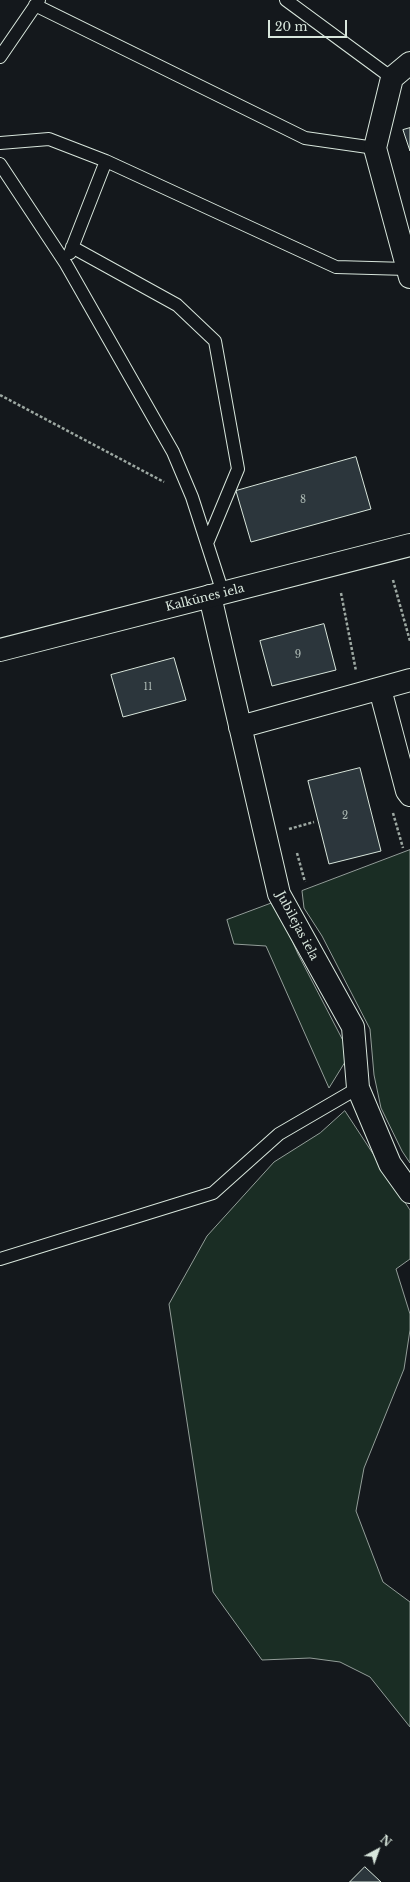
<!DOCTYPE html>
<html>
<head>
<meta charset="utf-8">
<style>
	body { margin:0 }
	#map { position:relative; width:410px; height:1882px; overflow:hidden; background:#14181c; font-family:"Libre Baskerville",serif }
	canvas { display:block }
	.north { position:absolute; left:358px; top:1830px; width:40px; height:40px; -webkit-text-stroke:3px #14181c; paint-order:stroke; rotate:41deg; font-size:11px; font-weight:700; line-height:16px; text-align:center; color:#d8e6dc }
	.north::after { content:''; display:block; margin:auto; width:14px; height:18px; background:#d8e6dc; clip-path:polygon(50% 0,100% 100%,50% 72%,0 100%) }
	.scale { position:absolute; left:268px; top:20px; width:79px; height:18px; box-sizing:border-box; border:2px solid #d8e6dc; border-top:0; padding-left:5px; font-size:12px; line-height:14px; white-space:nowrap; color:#d8e6dc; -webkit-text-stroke:3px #14181c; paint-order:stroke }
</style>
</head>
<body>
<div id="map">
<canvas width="410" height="1882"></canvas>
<div class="north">N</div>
<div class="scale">20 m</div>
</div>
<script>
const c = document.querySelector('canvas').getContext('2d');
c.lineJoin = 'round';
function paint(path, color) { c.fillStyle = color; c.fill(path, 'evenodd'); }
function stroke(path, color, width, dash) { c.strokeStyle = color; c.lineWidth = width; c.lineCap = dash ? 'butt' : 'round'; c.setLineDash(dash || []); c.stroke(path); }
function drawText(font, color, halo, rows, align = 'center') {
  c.font = font + ' "Libre Baskerville",serif'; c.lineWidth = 3; c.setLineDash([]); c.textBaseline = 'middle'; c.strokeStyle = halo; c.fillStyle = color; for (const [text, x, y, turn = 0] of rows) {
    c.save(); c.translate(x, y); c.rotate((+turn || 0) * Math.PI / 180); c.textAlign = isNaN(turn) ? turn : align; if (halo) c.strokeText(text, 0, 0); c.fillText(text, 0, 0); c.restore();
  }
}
const green = new Path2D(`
	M410,850V1163L402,1151L381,1108L374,1075L370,1029L322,936L304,908L302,891Z
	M275,902L298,954L350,1054L329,1088L266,946L234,944L227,920Z
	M345,1111L410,1210V1259L396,1269L410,1314V1330L404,1369L364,1468L356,1511L383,1582L410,1602V1727L370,1677L340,1662L310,1658L262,1660L213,1592L169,1304L207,1236L274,1162L320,1133Z`);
paint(green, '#1a2d24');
stroke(green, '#939e99', 1);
const building = new Path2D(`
	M410,128V151L403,130Z
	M356,457L371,509L251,542L236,491Z
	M324,624L336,670L272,686L260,641Z
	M174,658L186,700L123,717L111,675Z
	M360,768L381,851L329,864L308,781Z
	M365,1867L381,1882H350Z`);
paint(building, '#2c363c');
stroke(building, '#d8e6dc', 1);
const lane = new Path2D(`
	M286,0L392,78
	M35,5L305,138L375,148
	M0,57L39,0
	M0,143L49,139L106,161L336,267L407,269
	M0,164L66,264L173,452L192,497L223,593
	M72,247L177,305L215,341L238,469L208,541
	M70,253L106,161
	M0,1259L213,1193L279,1134L358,1088`);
const street = new Path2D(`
	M410,63L392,78L375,148L410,277
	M210,596L279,894L353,1027L358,1088L390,1164L410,1192
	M380,689L407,791L410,795
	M240,727L410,680`);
const secondary = new Path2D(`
	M0,650L410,545`);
stroke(lane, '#d8e6dc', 14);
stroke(street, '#d8e6dc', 24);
stroke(secondary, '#d8e6dc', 24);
stroke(new Path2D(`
	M0,395L164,482
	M393,580L410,641
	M341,593L356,671
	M393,813L403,848
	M289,829L314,822
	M297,853L305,882`), '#9da8a2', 2.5, [3, 2]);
stroke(lane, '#14181c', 12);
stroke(street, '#14181c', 22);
stroke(secondary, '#14181c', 22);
drawText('10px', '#adbab4', null, [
	["8",303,500],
	["9",298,655],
	["11",148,687],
	["2",345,816]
]);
drawText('12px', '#d8e6dc', '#14181c', [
	["Kalkūnes iela",205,598,-14],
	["Jubilejas iela",297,926,62]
]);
</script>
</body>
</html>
